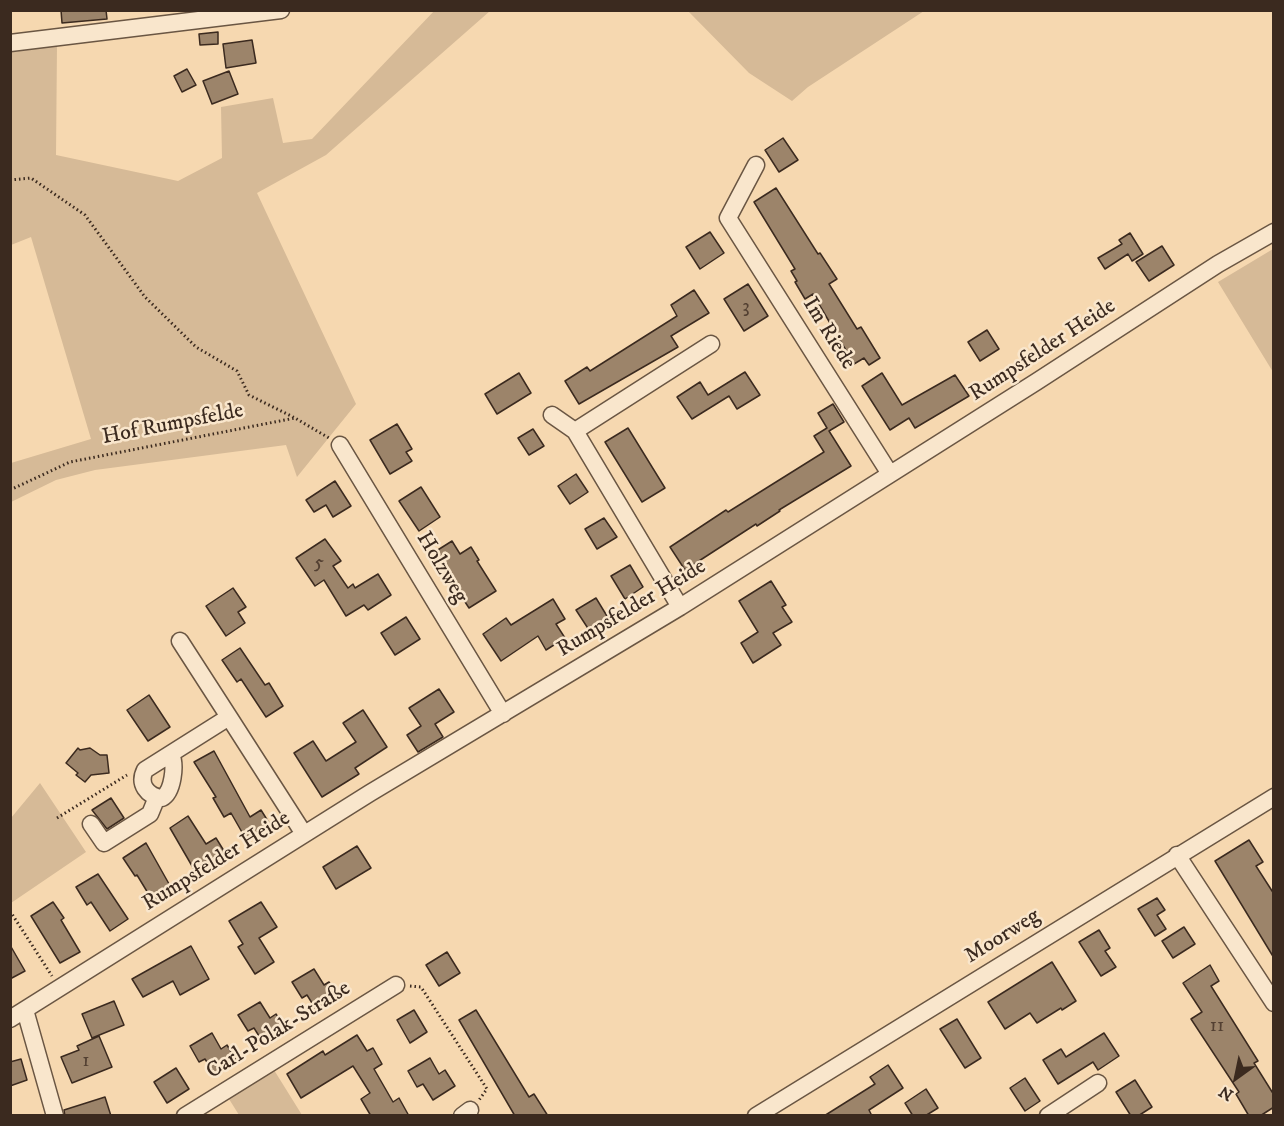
<!DOCTYPE html>
<html>
<head>
<meta charset="utf-8">
<style>
	body { margin:0 }
	#map { position:relative; width:1284px; height:1126px; overflow:hidden; background:#f6d8b0; font-family:"IM FELL DW Pica",serif }
	canvas { display:block }
	.frame { position:absolute; inset:0; border:12px solid #3b2a1f; pointer-events:none }
	.north { position:absolute; left:1206px; top:1048px; width:60px; height:60px; -webkit-text-stroke:4px #f9e6cc; paint-order:stroke; rotate:213deg; font-size:16px; font-weight:700; line-height:24px; text-align:center; color:#3b2a1f }
	.north::after { content:''; display:block; margin:auto; width:21px; height:27px; background:#3b2a1f; clip-path:polygon(50% 0,100% 100%,50% 72%,0 100%) }
</style>
</head>
<body>
<div id="map">
<canvas width="1284" height="1126"></canvas>
<div class="frame"></div>
<div class="north">N</div>
</div>
<script>
const c = document.querySelector('canvas').getContext('2d');
c.lineJoin = 'round';
function paint(path, color) { c.fillStyle = color; c.fill(path, 'evenodd'); }
function stroke(path, color, width, dash) { c.strokeStyle = color; c.lineWidth = width; c.lineCap = dash ? 'butt' : 'round'; c.setLineDash(dash || []); c.stroke(path); }
function drawText(font, color, halo, rows, align = 'center') {
  c.font = font + ' "IM FELL DW Pica",serif'; c.lineWidth = 5; c.setLineDash([]); c.textBaseline = 'middle'; c.strokeStyle = halo; c.fillStyle = color; for (const [text, x, y, turn = 0] of rows) {
    c.save(); c.translate(x, y); c.rotate((+turn || 0) * Math.PI / 180); c.textAlign = isNaN(turn) ? turn : align; if (halo) c.strokeText(text, 0, 0); c.fillText(text, 0, 0); c.restore();
  }
}
paint(new Path2D(`
	M435,10L490,11L326,155L257,193L356,404L297,477L286,445L95,470L56,480L11,502V463L91,439L31,237L11,245V52L57,46L56,155L178,181L222,158L221,107L273,98L283,143L312,139Z
	M688,11H924L808,87L792,101L749,73Z
	M1273,249V372L1218,282Z
	M40,783L86,852L11,903V818Z
	M274,1070L302,1115H239L229,1099Z`), '#d6ba97');
const building = new Path2D(`
	M61,10H106L107,19L62,23Z
	M218,32V44L200,45L199,34Z
	M252,40L256,63L226,68L223,44Z
	M187,69L196,85L182,92L174,76Z
	M229,71L238,94L212,104L203,81Z
	M783,138L798,160L779,172L765,150Z
	M776,188L818,254L820,253L837,279L829,284L857,329L861,327L880,358L869,365L864,358L854,364L813,294L805,299L795,282L797,281L791,271L795,269L754,202Z
	M710,232L724,253L700,269L686,247Z
	M1130,233L1143,254L1132,261L1128,254L1105,269L1098,258L1122,244L1119,240Z
	M1162,246L1174,265L1149,281L1136,262Z
	M748,284L768,316L744,331L724,299Z
	M694,290L709,313L671,336L678,347L579,404L565,381L587,367L590,371L677,316L671,305Z
	M987,330L999,349L980,361L968,342Z
	M745,372L760,395L737,409L729,396L692,419L677,397L700,382L708,395Z
	M519,373L531,393L497,414L485,394Z
	M882,373L902,405L955,375L969,396L915,428L909,418L890,430L862,386Z
	M833,404L844,422L829,431L851,466L779,510L780,511L757,526L756,524L685,570L670,547L726,510L728,512L824,452L814,436L827,428L818,413Z
	M397,424L412,449L406,452L412,461L390,474L370,440Z
	M628,428L665,488L642,502L605,442Z
	M533,429L544,446L529,455L518,438Z
	M576,474L588,492L570,504L558,486Z
	M335,481L351,506L333,517L326,505L314,512L306,500Z
	M421,487L440,517L419,531L399,501Z
	M604,518L617,537L597,549L585,529Z
	M325,539L341,561L333,566L348,588L353,584L355,588L378,574L391,595L368,610L364,605L346,616L324,580L315,586L296,558Z
	M452,541L460,554L471,547L479,560L477,561L496,591L469,608L433,553Z
	M630,565L643,587L625,599L611,576Z
	M771,581L786,605L782,607L792,622L773,633L781,645L753,663L741,643L758,632L739,601Z
	M233,588L246,607L238,612L245,623L226,636L206,606Z
	M596,598L610,621L591,633L576,610Z
	M553,599L565,619L556,624L565,638L546,650L538,636L501,661L483,634L506,618L511,625Z
	M406,617L420,639L395,655L381,633Z
	M240,648L265,685L269,683L283,706L266,717L241,679L237,682L222,660Z
	M439,689L454,712L435,724L443,737L418,752L407,735L421,726L409,708Z
	M149,695L170,727L148,741L127,710Z
	M363,710L387,747L355,768L359,774L322,797L294,753L313,741L326,761L356,742L343,723Z
	M78,748L80,750L90,748L100,755H107L109,773L91,775L85,782L76,775L78,773L66,763Z
	M214,751L250,817L261,810L271,826L247,841L231,813L224,817L213,798L216,797L194,762Z
	M111,798L124,818L107,829L92,810Z
	M188,816L206,844L216,838L229,859L199,878L170,828Z
	M1249,840L1263,862L1256,866L1274,894V958L1215,861Z
	M146,843L173,891L154,903L137,875L135,876L123,858Z
	M357,846L371,868L336,889L323,867Z
	M98,874L128,919L110,931L91,902L87,905L76,887Z
	M1157,898L1165,910L1157,915L1166,929L1155,936L1138,909Z
	M53,902L64,918L61,920L80,952L60,963L31,916Z
	M261,902L277,927L259,938L274,962L255,974L238,947L243,944L229,921Z
	M1184,927L1195,944L1173,958L1162,941Z
	M1099,930L1110,948L1105,951L1116,967L1101,976L1079,942Z
	M10,945L25,971L10,979Z
	M191,946L209,979L180,995L173,981L143,997L132,979Z
	M447,952L460,973L439,986L426,965Z
	M1052,962L1076,1001L1062,1010L1061,1008L1037,1023L1030,1013L1005,1029L988,1002Z
	M1210,965L1219,981L1211,986L1258,1061L1254,1063L1274,1095V1107L1260,1116H1249L1236,1094L1239,1092L1191,1019L1202,1012L1183,983Z
	M314,969L324,985L329,982L339,998L317,1011L307,995L302,998L292,982Z
	M114,1001L124,1025L92,1038L82,1014Z
	M260,1002L270,1018L276,1014L286,1030L264,1044L254,1028L248,1031L238,1015Z
	M414,1010L427,1032L410,1043L397,1020Z
	M476,1010L529,1097L534,1094L548,1116H515L459,1020Z
	M957,1019L981,1058L965,1068L940,1029Z
	M212,1033L221,1049L227,1045L237,1062L215,1075L205,1059L199,1062L190,1046Z
	M1104,1033L1119,1056L1098,1070L1093,1062L1058,1084L1043,1060L1061,1049L1066,1057Z
	M357,1035L367,1051L373,1048L382,1064L374,1069L393,1102L399,1098L409,1116H371L361,1099L370,1093L353,1066L301,1098L287,1074L323,1051L325,1055Z
	M99,1036L112,1067L72,1083L61,1057L79,1050L77,1046Z
	M430,1058L439,1074L445,1070L455,1086L433,1100L423,1084L417,1087L408,1071Z
	M21,1059L27,1080L10,1086V1062Z
	M888,1065L903,1088L869,1110L872,1116H824L875,1084L870,1077Z
	M176,1068L189,1089L167,1103L154,1082Z
	M1025,1078L1040,1101L1025,1111L1010,1088Z
	M1135,1080L1152,1107L1138,1116H1131L1116,1092Z
	M926,1089L938,1108L925,1116H913L905,1103Z
	M105,1097L111,1116H65L64,1110Z`);
paint(building, '#9c846a');
stroke(building, '#3b2a1f', 1.5);
const minor = new Path2D(`
	M10,43L281,10
	M756,165L728,218L890,474
	M552,415L575,431L680,607
	M575,431L711,344
	M340,445L503,714
	M180,641L229,717
	M171,754C176,765 173,792 162,798C147,796 138,784 145,770L229,717L304,834
	M91,824L104,843L150,814L157,797
	M1177,855L1274,1003
	M25,1010L55,1116
	M10,1019L370,793L680,607L1036,382L1218,264L1274,232
	M185,1116L396,985
	M462,1116L470,1110
	M756,1116L1274,797
	M1048,1116L1098,1083`);
stroke(minor, '#6a5643', 19);
stroke(new Path2D(`
	M10,180L31,178L85,215L145,297L196,347L237,371L249,395L295,418
	M10,490L70,462L295,418L329,438
	M57,818L127,775
	M10,911L52,976
	M410,986L421,987L487,1089L479,1100`), '#3b2a1f', 3, [1.5, 3]);
stroke(minor, '#f9e6cc', 16);
drawText('20px', '#534032', null, [
	["3",746,308],
	["5",319,564],
	["11",1217,1027],
	["1",86,1062]
]);
drawText('22px', '#3b2a1f', '#f9e6cc', [
	["Im Riede",828,334,58],
	["Rumpsfelder Heide",1043,351,-33],
	["Hof Rumpsfelde",173,425,-11],
	["Holzweg",441,568,59],
	["Rumpsfelder Heide",632,609,-31],
	["Rumpsfelder Heide",217,862,-32],
	["Moorweg",1003,937,-32],
	["Carl-Polak-Straße",279,1031,-32]
]);
</script>
</body>
</html>
